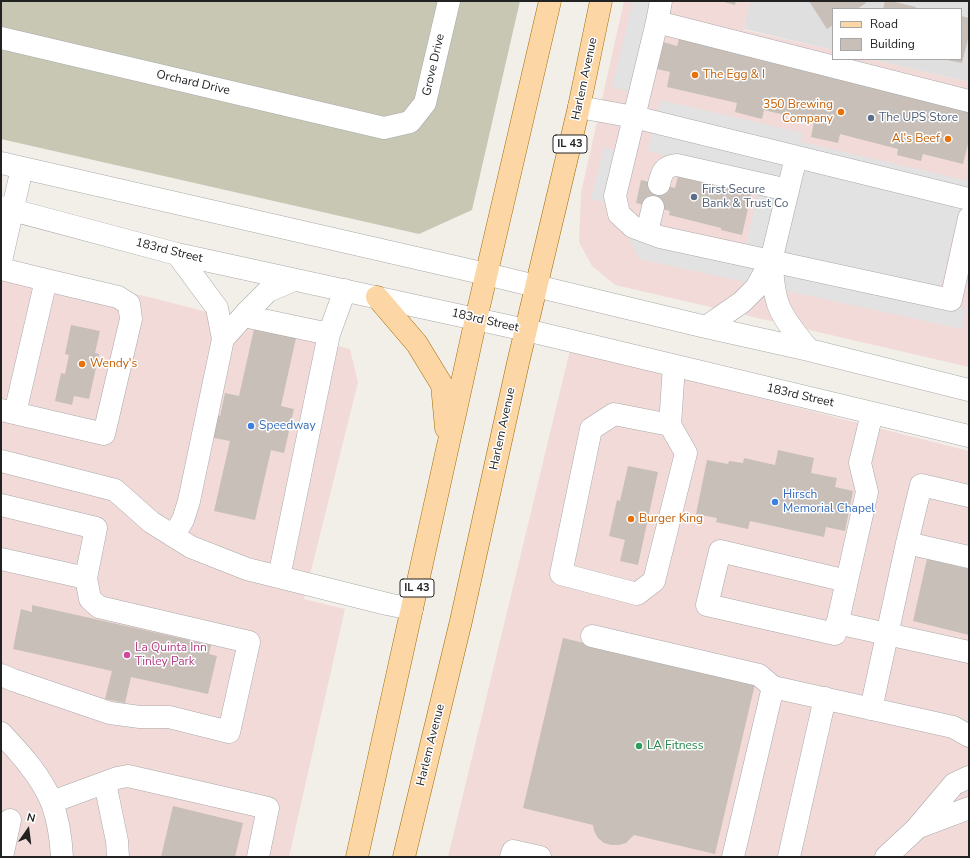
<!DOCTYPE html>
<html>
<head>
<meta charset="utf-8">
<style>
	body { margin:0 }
	#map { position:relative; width:970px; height:858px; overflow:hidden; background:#f2efe9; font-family:"Nunito Sans",sans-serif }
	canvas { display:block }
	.frame { position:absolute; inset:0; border:2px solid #222; pointer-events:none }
	.legend { position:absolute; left:832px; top:8px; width:130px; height:52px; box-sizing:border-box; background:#fff; border:1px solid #a7a7a7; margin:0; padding:5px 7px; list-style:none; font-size:12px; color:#222 }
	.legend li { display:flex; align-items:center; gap:8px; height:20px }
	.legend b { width:20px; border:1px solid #a7a7a7 }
	.north { position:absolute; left:8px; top:810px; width:40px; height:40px; -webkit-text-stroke:3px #fff; paint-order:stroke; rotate:14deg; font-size:11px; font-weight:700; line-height:16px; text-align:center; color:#222 }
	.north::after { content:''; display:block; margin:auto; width:14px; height:18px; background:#222; clip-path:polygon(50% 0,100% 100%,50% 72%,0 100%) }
</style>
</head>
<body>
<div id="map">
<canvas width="970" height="858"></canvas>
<div class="frame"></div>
<ul class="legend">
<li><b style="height:5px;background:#fcd6a4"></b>Road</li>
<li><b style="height:11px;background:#c7bfb8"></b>Building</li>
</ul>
<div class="north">N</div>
</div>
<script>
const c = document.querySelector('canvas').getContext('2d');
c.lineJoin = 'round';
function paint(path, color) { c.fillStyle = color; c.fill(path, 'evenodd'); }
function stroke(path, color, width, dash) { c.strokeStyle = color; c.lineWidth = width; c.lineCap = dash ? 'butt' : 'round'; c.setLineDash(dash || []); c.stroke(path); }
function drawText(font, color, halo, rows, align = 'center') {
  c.font = font + ' "Nunito Sans",sans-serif'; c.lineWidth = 3; c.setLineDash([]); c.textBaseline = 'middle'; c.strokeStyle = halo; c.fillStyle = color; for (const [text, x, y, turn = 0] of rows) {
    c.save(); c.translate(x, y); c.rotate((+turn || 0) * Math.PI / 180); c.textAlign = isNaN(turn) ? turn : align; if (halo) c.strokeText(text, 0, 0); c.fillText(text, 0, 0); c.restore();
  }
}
paint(new Path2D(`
	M750,1H969V82L869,59H961V9H833V50L744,29Z`), '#e0dfdf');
paint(new Path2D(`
	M624,1H750L744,30L833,50V59H869L969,82V367L615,285L592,266L579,242L581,193Z
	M1,263L153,298L350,349L358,382L304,599L345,609L289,857H1Z
	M570,350L969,451V857H448Z`), '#f2dad9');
paint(new Path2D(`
	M1,1H520L472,210L419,234L1,139Z`), '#c7c7b4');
paint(new Path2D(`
	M633,1H653L631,92L612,87Z
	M660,100L803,133L801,142L969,181V240L952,237L938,303L966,309L962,329L639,259L629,238L742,263L761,178L648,151Z
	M604,147L621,152L608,203L591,199Z`), '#e2e2e2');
paint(new Path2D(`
	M721,1H736L735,5Z
	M809,1H864L866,3L857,9H833V25L827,29Z
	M885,1H891L916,7V9H883Z
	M961,16L969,18V35L962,63L947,60L961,59Z
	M680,35L969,106V140L963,164L923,154L921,161L897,155L898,149L840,134L838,143L811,137L814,122L764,110L762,119L735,112L737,103L667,87L670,72L657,69L663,42L677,46Z
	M680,169L752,191L742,235L721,230V228L669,215L670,211L636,203L641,180L675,188Z
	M71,325L100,331L95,353L99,354L89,399L74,396L72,405L55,401L61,373L65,374L69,355L65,354Z
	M254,329L296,338L281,406L294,409L284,453L271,450L255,520L214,511L230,441L209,437L214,415L220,416L225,393L239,396Z
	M778,450L814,458L811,473L837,478L835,487L853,491L845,531L826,527L824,537L750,521L748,529L716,522L717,518L696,514L707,460L728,464L729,461L743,463L744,458L775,465Z
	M628,466L658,472L638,565L620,561L625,540L609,536L617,500L620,501Z
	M927,559L969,569V635L913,621Z
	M32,605L211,645L209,654L217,656L208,694L131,677L125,703L105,699L112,671L13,649L21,609L32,612Z
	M563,638L755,684L715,854L634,835L626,843L619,845H611L604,843L598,838L594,831L593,825L523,808Z
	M173,806L243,823L235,857H161Z`), '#c7bfb8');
const minor = new Path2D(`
	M661,1L657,22L969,101
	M657,22L615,196L619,214L633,227L660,237L951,300L969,218
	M1,38L384,128L410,122L425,103L449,1
	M579,107L634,117L969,199
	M1,163L486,274L706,327L809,350L969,390
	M659,184C662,172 664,166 677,165L788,190
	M1,207L177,254L526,330L969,436
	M647,232L653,207
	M1,261L22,168
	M771,261C773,275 773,290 778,304C783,319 799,338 809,350
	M1,269L46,280
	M244,316L329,334
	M706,327L742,302L756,288L771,261L796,157
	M223,339L247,312L268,291L294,280
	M1,410L104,434L131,319L129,304L118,297L46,280L15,413
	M670,425L686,453L654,581L637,594L561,574L591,429L614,414L670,425L674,366
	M1,461L115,490L151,522L191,547L247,569L387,604L412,609
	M1,505L96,528L86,578L1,559
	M173,536L183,520L189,501L223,339L217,308L177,254
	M907,543L969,557
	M279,577L329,334L345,290
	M847,581L720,551L707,605L835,634L867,492L860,463L872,413
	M837,623L969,652
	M592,636L759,675L773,687
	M1,675L13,680L110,713L140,717H169L229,732L249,642L99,607L90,599L86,578
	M871,709L907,543L921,485L969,496
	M1,733C19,752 42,777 52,803C58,819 61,839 62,857
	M105,783L117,841L118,857
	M52,802L117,778L128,776L268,808L258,857
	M919,827L969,808
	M2,857L10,820
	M511,857L513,851L540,857
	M733,857L773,687L953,727L969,736
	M789,857L825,698
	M886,857L916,829L954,784L969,777`);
const major = new Path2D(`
	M377,297L417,344L442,385L446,428
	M357,857L476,319L550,1
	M404,857L461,621L518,363L579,107L601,1`);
stroke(minor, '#a9a9a9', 23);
stroke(major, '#a06b00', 23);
stroke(minor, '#fff', 22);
stroke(major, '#fcd6a4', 22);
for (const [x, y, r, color] of [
	[695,75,4,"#e8710a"],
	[841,112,4,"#e8710a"],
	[871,118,4,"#5c6f8a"],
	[948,139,4,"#e8710a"],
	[694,197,4,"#5c6f8a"],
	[82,364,4,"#e8710a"],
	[251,426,4,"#3f7fe0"],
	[775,502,4,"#3f7fe0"],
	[631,519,4,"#e8710a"],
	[127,655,4,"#d1479c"],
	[639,746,4,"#2e9e5b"]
]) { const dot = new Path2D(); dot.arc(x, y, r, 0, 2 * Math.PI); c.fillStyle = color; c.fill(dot); stroke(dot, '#fff', 1.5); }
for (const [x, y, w] of [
	[570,144,34],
	[417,588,34]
]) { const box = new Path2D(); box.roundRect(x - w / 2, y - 9, w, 18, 3); c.fillStyle = '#fff'; c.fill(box); stroke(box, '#222', 1); }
drawText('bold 11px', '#222', null, [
	["IL 43",570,144],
	["IL 43",417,588]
]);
drawText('12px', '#222', '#fff', [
	["Grove Drive",434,65,-77],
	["Harlem Avenue",585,79,-78],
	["Orchard Drive",193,83,13],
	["183rd Street",169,251,14],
	["183rd Street",485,321,13],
	["183rd Street",800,396,13],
	["Harlem Avenue",503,429,-78],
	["Harlem Avenue",431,745,-76]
]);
drawText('12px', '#c56008', '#fff', [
	["The Egg & I",703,75],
	["350 Brewing",833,105,"right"],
	["Company",833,119,"right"],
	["Al's Beef",940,139,"right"],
	["Wendy's",90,364],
	["Burger King",639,519]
], 'left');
drawText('12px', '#4e5e75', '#fff', [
	["The UPS Store",879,118],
	["First Secure",702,190],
	["Bank & Trust Co",702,204]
], 'left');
drawText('12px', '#366cbe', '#fff', [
	["Speedway",259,426],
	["Hirsch",783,495],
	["Memorial Chapel",783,509]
], 'left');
drawText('12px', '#b23c85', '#fff', [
	["La Quinta Inn",135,648],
	["Tinley Park",135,662]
], 'left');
drawText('12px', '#27864d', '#fff', [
	["LA Fitness",647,746]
], 'left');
</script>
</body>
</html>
